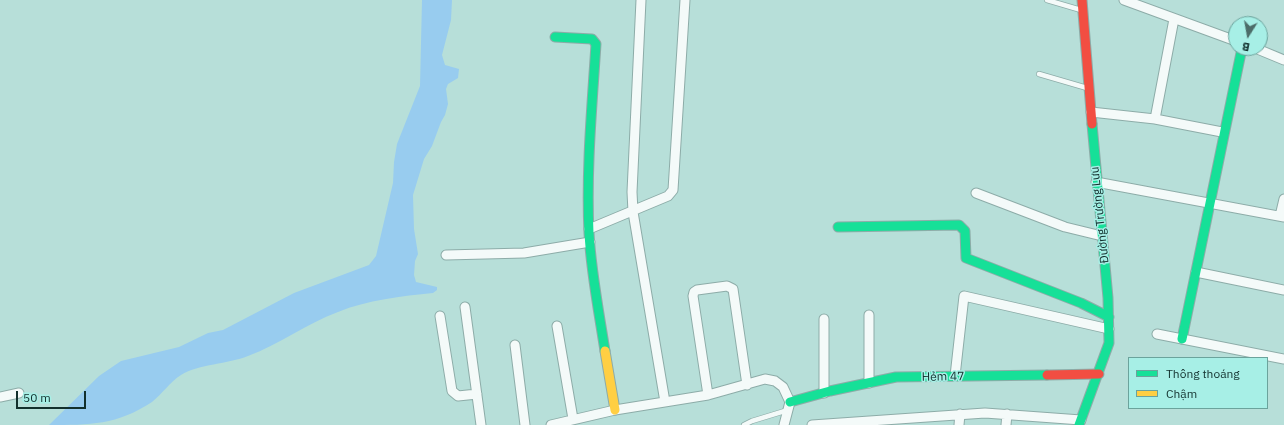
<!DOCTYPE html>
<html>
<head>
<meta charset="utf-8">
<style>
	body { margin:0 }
	#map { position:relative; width:1284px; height:425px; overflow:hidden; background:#b7dfd9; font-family:"IBM Plex Sans",sans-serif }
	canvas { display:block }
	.legend { position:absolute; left:1128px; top:357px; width:140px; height:52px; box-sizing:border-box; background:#a7efe6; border:1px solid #6ba39c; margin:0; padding:5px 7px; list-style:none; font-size:12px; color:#12302d }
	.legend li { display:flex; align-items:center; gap:8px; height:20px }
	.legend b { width:20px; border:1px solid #6ba39c }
	.north { position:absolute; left:1228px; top:16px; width:40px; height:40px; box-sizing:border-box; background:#a7efe6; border:1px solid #6ba39c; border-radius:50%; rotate:191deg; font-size:11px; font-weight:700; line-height:16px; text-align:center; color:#12302d }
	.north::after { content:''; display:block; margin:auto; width:14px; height:18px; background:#4c6d69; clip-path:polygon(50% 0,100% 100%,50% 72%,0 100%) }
	.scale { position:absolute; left:16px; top:391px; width:70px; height:18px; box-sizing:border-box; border:2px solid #12302d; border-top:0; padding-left:5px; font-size:12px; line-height:14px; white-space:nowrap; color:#12302d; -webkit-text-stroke:3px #a7efe6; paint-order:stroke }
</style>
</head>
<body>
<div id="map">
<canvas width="1284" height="425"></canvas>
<ul class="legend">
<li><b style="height:5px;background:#16e098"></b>Thông thoáng</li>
<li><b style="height:5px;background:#ffcf43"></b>Chậm</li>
</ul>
<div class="north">B</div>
<div class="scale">50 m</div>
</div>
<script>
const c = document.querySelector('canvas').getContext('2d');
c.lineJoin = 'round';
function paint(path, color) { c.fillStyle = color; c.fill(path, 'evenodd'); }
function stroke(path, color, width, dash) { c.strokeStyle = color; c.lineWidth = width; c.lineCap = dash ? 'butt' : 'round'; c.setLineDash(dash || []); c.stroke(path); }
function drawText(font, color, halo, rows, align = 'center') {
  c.font = font + ' "IBM Plex Sans",sans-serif'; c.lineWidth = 3; c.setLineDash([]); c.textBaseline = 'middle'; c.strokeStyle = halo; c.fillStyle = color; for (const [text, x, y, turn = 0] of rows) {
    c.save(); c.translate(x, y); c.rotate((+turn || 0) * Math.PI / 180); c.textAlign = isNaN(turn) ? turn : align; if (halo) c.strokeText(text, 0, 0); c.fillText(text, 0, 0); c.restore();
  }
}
paint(new Path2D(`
	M422,0H452L451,20L442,55L445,65L459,69L458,78L448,84L446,89L448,104L445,115L441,122L432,146L424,159L413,195L414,229L418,254L415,261L414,275L416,282L437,287V290L433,293C402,296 367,300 338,312C306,324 280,344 248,356C228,364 199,364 181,375C170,382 162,394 152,402C117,425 90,425 49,425L99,376L121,361L179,347L208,333L223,330L294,293L369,265L376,256L393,183L394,162L397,144L420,86Z`), '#98ccef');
const lane = new Path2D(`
	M1047,0L1081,10
	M1039,74L1087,88
	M744,425L752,421L788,410`);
const street = new Path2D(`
	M641,0L632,192L633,212L665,402
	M1124,0L1236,41
	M1255,48L1284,60
	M1091,112L1155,119L1222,132
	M1155,119L1174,19
	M1096,182L1284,217
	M976,193L1065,227L1102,236
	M1280,216L1284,199
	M589,229L668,196L673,190L685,0
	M446,255L524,253L590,242
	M1196,272L1284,290
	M465,307L481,425
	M440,316L452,391L458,396L477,394
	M824,319V393
	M557,326L573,419
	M1157,334L1284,359
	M515,345L525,425
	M955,376L964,296L1109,329
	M869,383V315
	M708,395L693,296L694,292L697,290L727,286L733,289L747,385
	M0,397L19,393
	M551,425L615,410L708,395L765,379L775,381L783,387L790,402L784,425
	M812,425L985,413L1081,420
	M959,425L960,414
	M1006,425L1007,414`);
const fast = new Path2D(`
	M555,37L592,39L596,44C592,107 586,170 589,233C591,272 599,312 605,351
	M838,227L959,225L965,231L966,258L1081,303L1109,317
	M1182,339L1242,48
	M790,402L830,391L896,377L1047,375
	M1079,425L1109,343L1108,298L1092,124`);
const slow = new Path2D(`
	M605,351L615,410`);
const jam = new Path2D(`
	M1082,0L1092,124
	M1047,375L1099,374`);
stroke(lane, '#8daca8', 6);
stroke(street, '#8daca8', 11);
stroke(fast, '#8daca8', 11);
stroke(slow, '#8daca8', 11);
stroke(jam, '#8daca8', 11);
stroke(lane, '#f4faf9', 4.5);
stroke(street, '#f4faf9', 9);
stroke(fast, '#16e098', 9);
stroke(slow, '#ffcf43', 9);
stroke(jam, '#f24e42', 9);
drawText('12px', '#12302d', '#a7efe6', [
	["Đường Trường Lưu",1100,215,-96],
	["Hẻm 47",943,377,-1]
]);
</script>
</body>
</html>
